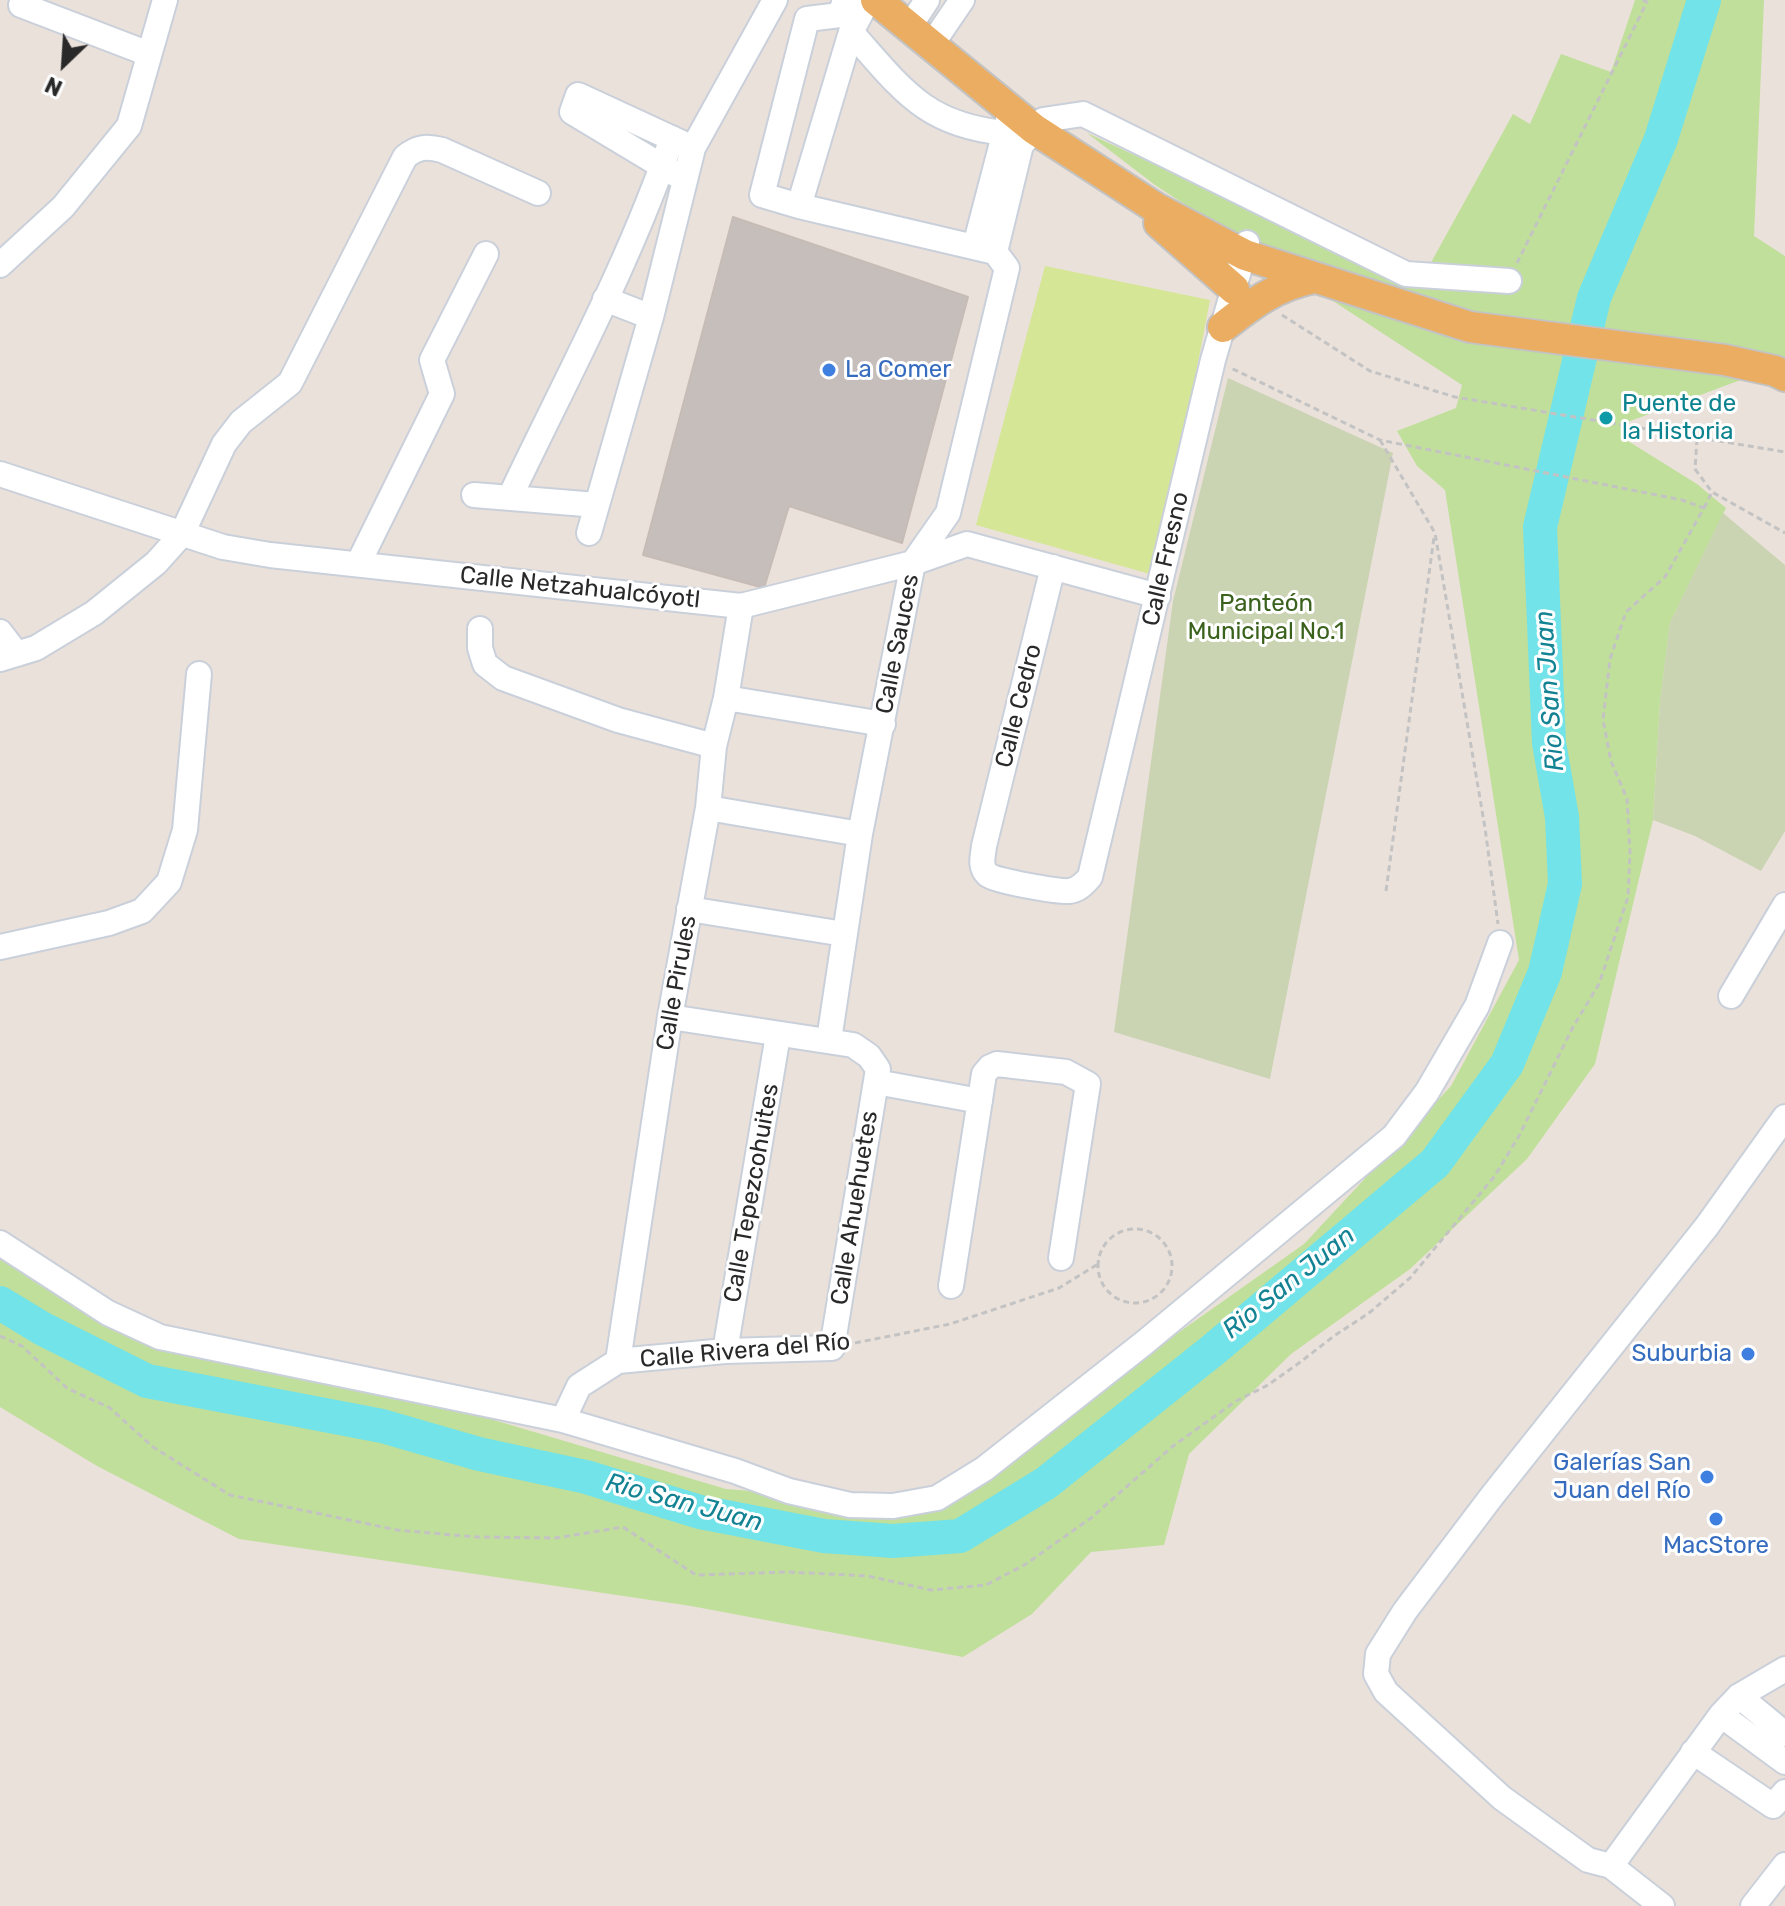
<!DOCTYPE html>
<html>
<head>
<meta charset="utf-8">
<style>
	body { margin:0 }
	#map { position:relative; width:1785px; height:1906px; overflow:hidden; background:#ebe1db; font-family:Rubik,sans-serif }
	canvas { display:block }
	.north { position:absolute; left:24px; top:24px; width:80px; height:80px; -webkit-text-stroke:6px #fff; paint-order:stroke; rotate:205deg; font-size:22px; font-weight:700; line-height:32px; text-align:center; color:#292929 }
	.north::after { content:''; display:block; margin:auto; width:28px; height:36px; background:#292929; clip-path:polygon(50% 0,100% 100%,50% 72%,0 100%) }
</style>
</head>
<body>
<div id="map">
<canvas width="1785" height="1906"></canvas>
<div class="north">N</div>
</div>
<script>
const c = document.querySelector('canvas').getContext('2d');
c.lineJoin = 'round';
function paint(path, color) { c.fillStyle = color; c.fill(path, 'evenodd'); }
function stroke(path, color, width, dash) { c.strokeStyle = color; c.lineWidth = width; c.lineCap = dash ? 'butt' : 'round'; c.setLineDash(dash || []); c.stroke(path); }
function drawText(font, color, halo, rows, align = 'center') {
  c.font = font + ' Rubik,sans-serif'; c.lineWidth = 6; c.setLineDash([]); c.textBaseline = 'middle'; c.strokeStyle = halo; c.fillStyle = color; for (const [text, x, y, turn = 0] of rows) {
    c.save(); c.translate(x, y); c.rotate((+turn || 0) * Math.PI / 180); c.textAlign = isNaN(turn) ? turn : align; if (halo) c.strokeText(text, 0, 0); c.fillText(text, 0, 0); c.restore();
  }
}
paint(new Path2D(`
	M1635,0H1764L1754,236L1785,256V373L1754,375L1625,423L1628,441L1697,484L1726,508L1670,623L1660,703L1653,820L1595,1064L1527,1159L1410,1269L1291,1354L1189,1454L1164,1545L1091,1552L1032,1614L963,1657L691,1606L239,1539L97,1466L0,1407V1246L134,1336L467,1412L726,1489L944,1506L1093,1393L1304,1244L1451,1086L1519,960L1445,490L1417,466L1397,431L1456,408L1462,385L1155,185L1087,133L1406,281L1429,266L1513,114L1530,124L1561,54L1611,72Z`), '#c0df9a');
paint(new Path2D(`
	M1228,378L1393,453L1270,1079L1114,1032L1173,601Z
	M1723,513L1785,565V831L1761,871L1695,836L1653,820L1660,703L1670,623Z`), '#cad4b3');
paint(new Path2D(`
	M1045,266L1210,300L1157,576L976,525Z`), '#d5e696');
stroke(new Path2D(`
	M0,1303L43,1329L147,1381L382,1426L479,1454L586,1477L700,1512L824,1536L893,1541L960,1536L1046,1483L1213,1350L1435,1163L1507,1064L1545,972L1565,884L1562,817L1549,743L1540,527L1594,298L1661,139L1704,0`), '#72e3e9', 34);
const building = new Path2D(`
	M733,217L968,297L902,543L789,506L764,588L643,555Z`);
paint(building, '#c6bebb');
stroke(building, '#c6bcb5', 2);
const minor = new Path2D(`
	M845,0L840,15L807,19L762,195L799,206L995,252
	M21,5L149,54
	M910,26L927,0
	M851,32C902,89 924,125 1005,133
	M932,44L962,0
	M675,174L572,112L578,95L684,144
	M799,206L851,32L868,0
	M975,246L1008,120
	M0,265L63,207L129,126L165,0
	M605,299L651,317
	M0,474L223,547L270,555L741,606L913,563L967,544L1158,596
	M474,495L597,505
	M510,497C566,379 630,262 672,138
	M589,533L651,317L693,148L775,0
	M358,564L442,394L432,360L486,254
	M1053,567L984,846C983,856 979,867 988,875C995,881 1059,892 1069,891C1078,890 1084,884 1090,877L1213,360L1247,243
	M480,629V648L485,664L503,678L618,720L714,746
	M0,632L17,654
	M0,659L36,648L94,613L156,563L182,534L224,444L241,422L290,383L405,157C417,147 426,146 442,150L538,193
	M726,698L883,724
	M708,808L860,834
	M689,909L844,934
	M0,947L109,923L142,911L169,882L185,830L199,674
	M1731,996L1785,905
	M829,1040L860,834L913,563L948,513L1007,268L995,252L1021,145L1043,120L1083,114L1406,274L1509,281
	M876,1082L980,1101
	M1785,1117L1707,1226L1492,1496L1405,1611L1378,1654L1376,1674L1386,1692L1502,1798L1588,1860L1611,1866L1721,1715L1739,1696L1785,1669
	M0,1243L108,1313L160,1337L563,1420L579,1386L618,1361
	M951,1286L984,1074L990,1067L997,1064L1066,1072L1088,1084L1061,1258
	M725,1351L778,1035
	M618,1361L670,1017L708,808L714,746L726,698L741,606
	M618,1361L725,1351L832,1348L878,1069L869,1056L853,1045L670,1017
	M563,1420L735,1471L789,1491L850,1505L893,1506L937,1498L984,1469L1144,1343L1394,1136L1427,1092L1477,1006L1500,943
	M1739,1696L1785,1734
	M1721,1715L1785,1762
	M1693,1752L1773,1806L1785,1792
	M1611,1866L1662,1906
	M1753,1906L1785,1865`);
const major = new Path2D(`
	M876,0L1034,129L1156,208L1245,255L1470,327L1725,360L1775,371L1785,376
	M1159,223L1234,289
	M1223,327C1252,304 1277,285 1314,278`);
stroke(minor, '#cad0da', 28);
stroke(major, '#c3c3c3', 34);
stroke(new Path2D(`
	M1517,263L1647,2L1642,0
	M1282,315L1370,371L1455,397L1785,452
	M1697,439L1695,469L1712,492L1785,533
	M1380,440L1435,533L1485,828L1498,924
	M1704,508L1711,494
	M1386,891L1434,537
	M1098 1266a37 37 0 1 1 74 0a37 37 0 1 1-74 0Z
	M0,1336L22,1346L67,1388L110,1408L153,1447L230,1495L397,1530L477,1537L556,1538L623,1527L696,1575L787,1572L868,1576L931,1590L986,1585L1026,1564L1091,1518L1173,1446L1236,1401L1268,1385L1299,1363L1334,1336L1369,1313L1410,1278L1494,1177L1519,1136L1573,1027L1599,984L1628,897L1630,852L1627,799L1611,761L1603,720L1610,659L1626,612L1665,577L1704,508L1682,500L1380,440L1231,368
	M855,1343L950,1324L1059,1288L1098,1264`), '#c3c3c3', 3, [6, 4]);
stroke(minor, '#fff', 24);
stroke(major, '#eaad61', 30);
for (const [x, y, r, color] of [
	[829,370,8,"#3f7fe0"],
	[1606,418,8,"#0f9aa8"],
	[1748,1354,8,"#3f7fe0"],
	[1707,1477,8,"#3f7fe0"],
	[1716,1519,8,"#3f7fe0"]
]) { const dot = new Path2D(); dot.arc(x, y, r, 0, 2 * Math.PI); c.fillStyle = color; c.fill(dot); stroke(dot, '#fff', 3); }
drawText('24px', '#366cbe', '#fff', [
	["La Comer",845,370,"left"],
	["Suburbia",1732,1354],
	["Galerías San",1691,1463],
	["Juan del Río",1691,1491],
	["MacStore",1716,1546,"center"]
], 'right');
drawText('24px', '#0d838f', '#fff', [
	["Puente de",1622,404],
	["la Historia",1622,432]
], 'left');
drawText('24px', '#292929', '#fff', [
	["Calle Fresno",1166,559,-77],
	["Calle Netzahualcóyotl",580,588,6],
	["Calle Sauces",898,644,-79],
	["Calle Cedro",1019,706,-76],
	["Calle Pirules",677,983,-80],
	["Calle Tepezcohuites",752,1193,-80],
	["Calle Ahuehuetes",855,1208,-81],
	["Calle Rivera del Río",745,1351,-5]
]);
drawText('24px', '#3a621d', '#fff', [
	["Panteón",1266,604],
	["Municipal No.1",1266,632]
]);
drawText('italic 26px', '#138293', '#fff', [
	["Rio San Juan",1550,691,-94],
	["Rio San Juan",1289,1283,-39],
	["Rio San Juan",684,1503,15]
]);
</script>
</body>
</html>
